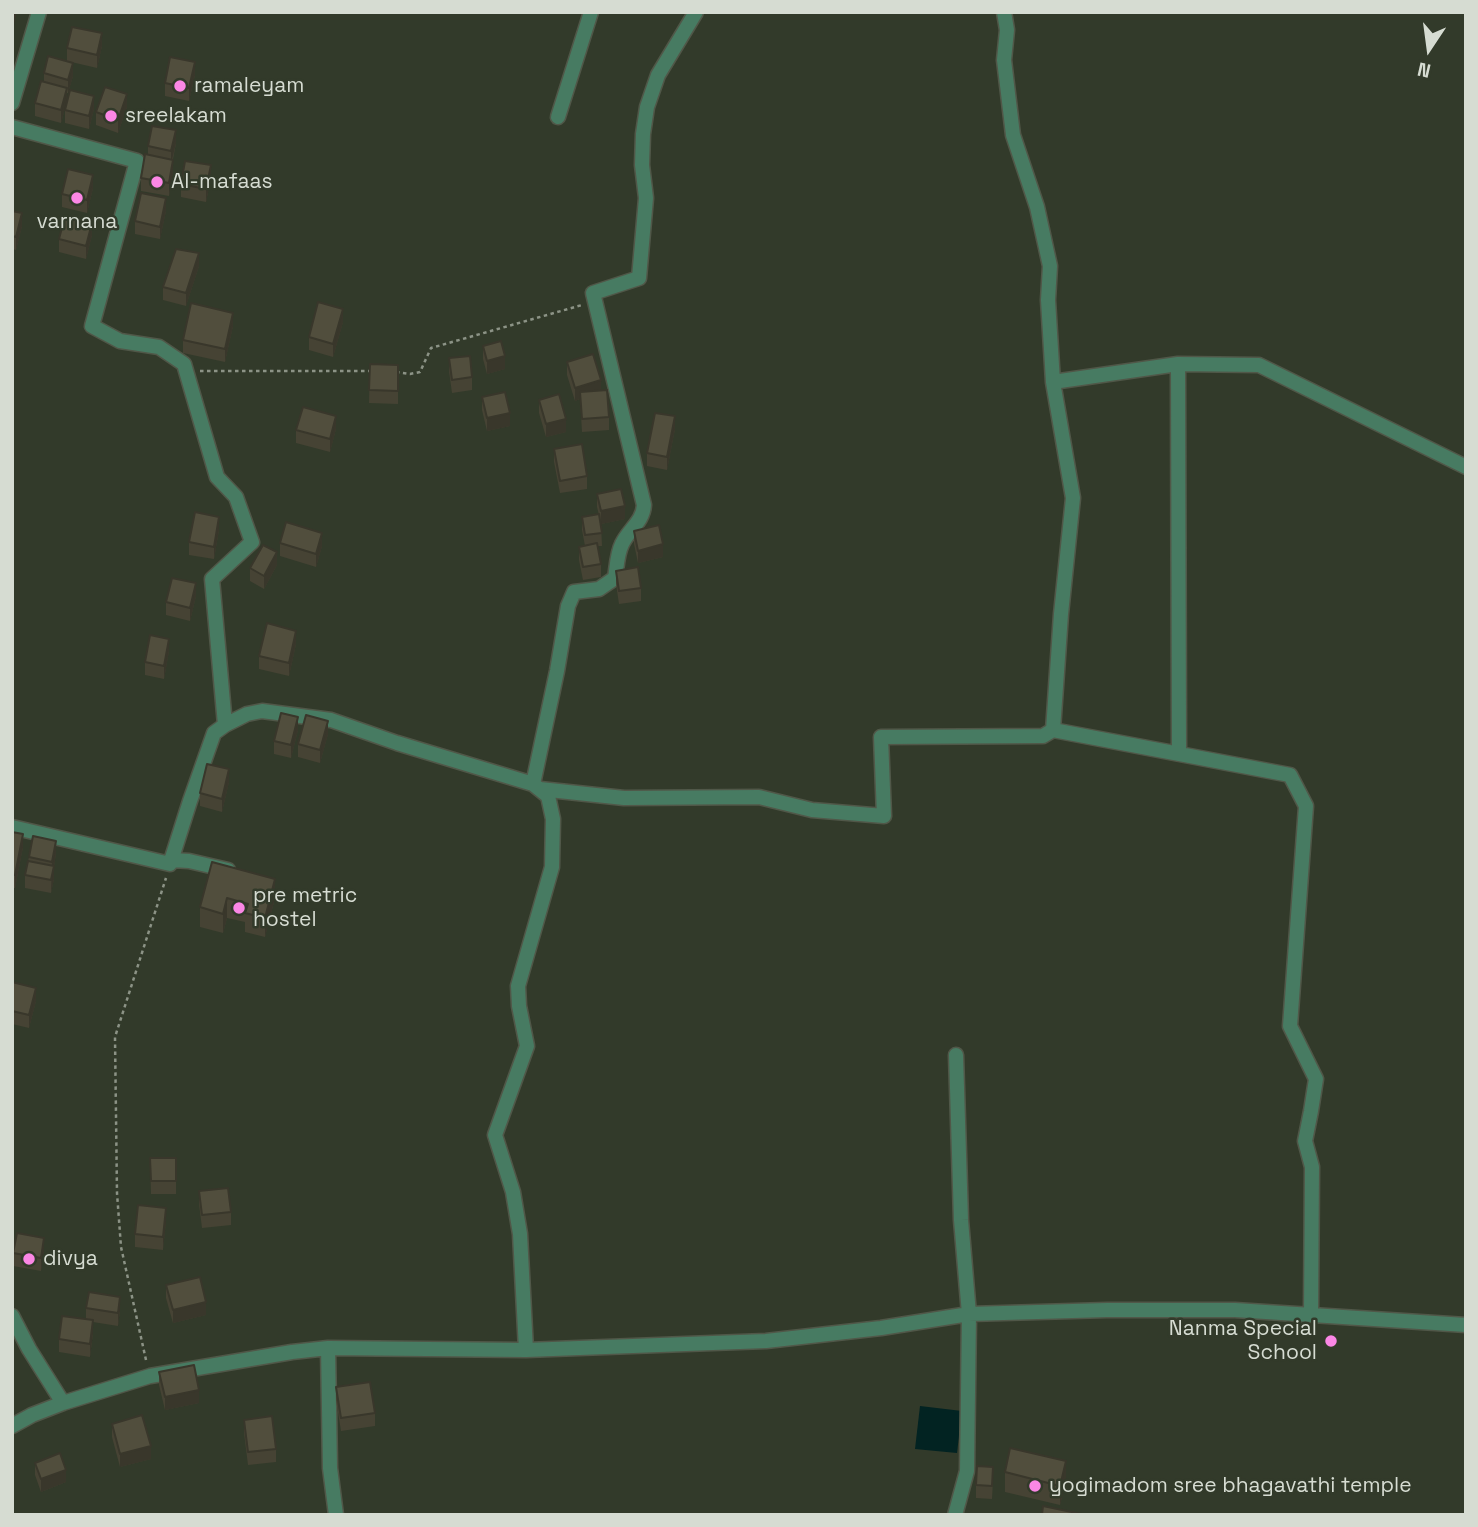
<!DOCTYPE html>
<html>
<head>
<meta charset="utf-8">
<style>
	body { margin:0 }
	#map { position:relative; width:1478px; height:1527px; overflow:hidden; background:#323a2a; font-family:"Space Grotesk",sans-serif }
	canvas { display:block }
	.frame { position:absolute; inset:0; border:14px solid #d6dcd2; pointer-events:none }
	.north { position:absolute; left:1394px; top:14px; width:70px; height:70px; -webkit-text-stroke:5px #323a2a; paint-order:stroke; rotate:193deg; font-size:19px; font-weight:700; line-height:28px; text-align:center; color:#d6dcd2 }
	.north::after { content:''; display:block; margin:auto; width:24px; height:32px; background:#d6dcd2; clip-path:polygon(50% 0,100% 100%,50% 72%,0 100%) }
</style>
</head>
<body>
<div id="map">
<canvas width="1478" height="1527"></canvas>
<div class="frame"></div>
<div class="north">N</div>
</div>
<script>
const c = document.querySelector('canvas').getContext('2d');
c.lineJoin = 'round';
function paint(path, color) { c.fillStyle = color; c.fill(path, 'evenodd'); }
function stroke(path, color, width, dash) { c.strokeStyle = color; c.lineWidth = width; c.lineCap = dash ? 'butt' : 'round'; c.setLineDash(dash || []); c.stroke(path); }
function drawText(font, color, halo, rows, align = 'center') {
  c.font = font + ' "Space Grotesk",sans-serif'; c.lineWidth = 5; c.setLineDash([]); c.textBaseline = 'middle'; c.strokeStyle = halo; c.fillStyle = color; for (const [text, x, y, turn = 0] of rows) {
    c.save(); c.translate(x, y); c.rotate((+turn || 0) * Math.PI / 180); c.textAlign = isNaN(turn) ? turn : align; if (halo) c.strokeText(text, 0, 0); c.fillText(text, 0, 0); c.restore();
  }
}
paint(new Path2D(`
	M920,1406L962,1411L957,1453L915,1449Z`), '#022322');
const minor = new Path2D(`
	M1004,12L1007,30L1004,60L1013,135L1037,207L1050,266L1048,300L1053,382L1073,498L1061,614L1053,730L1290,775L1306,806L1290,1026L1316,1079L1311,1111L1305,1141L1312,1167L1311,1314
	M12,103L39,12
	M558,117L591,12
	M12,127L137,161L92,326L120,341L159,347L184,364L217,477L236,497L252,542L212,579L225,725L247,714L262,711L331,720L397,743L533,784
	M1178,364L1179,754
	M1053,382L1178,364L1259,365L1466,467
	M540,789L624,798L759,797L812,810L884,816L881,737L1043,736L1053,730
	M12,827L170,864L190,801L214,733L225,725
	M172,860L189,861L228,870
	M12,1316L29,1349L63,1403
	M328,1348L330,1468L336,1515
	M526,1350L520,1234L513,1192L495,1135L527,1046L519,1006L518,986L552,867L553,819L548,796L533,784L557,671L568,606L574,592L599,589L615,578C617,566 617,554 622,544C629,529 643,522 644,505L593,293L639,278L646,198L642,165L643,134L647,107L658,75L696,12
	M12,1426L32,1415L63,1403L150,1376L292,1352L328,1348L526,1350L766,1341L881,1328L969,1314L1107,1310H1235L1466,1325
	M955,1515L967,1471L969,1314L961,1220L956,1055`);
stroke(minor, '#505748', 17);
stroke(new Path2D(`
	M200,371H372
	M396,372L410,374L420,372L431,348L582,305
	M146,1360L121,1247L117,1193L115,1037L166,878`), '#8c9386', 2.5, [3.5, 3.5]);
stroke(minor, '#477b62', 14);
paint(new Path2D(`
	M102,46L97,68L67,61V48Z
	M44,73L73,76L68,93H67V101L61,123L35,116V103L44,82Z
	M195,75L189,101L165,96V83Z
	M127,107L118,133L96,125V112Z
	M94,109L89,129L65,123V110Z
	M176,143L173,159V173L169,196L141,191V178L148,155V146Z
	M211,178L206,202L181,197V184Z
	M93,188L87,213L62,207V194Z
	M12,211L22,226L16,250L12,249Z
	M166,211L160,239L135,234V221Z
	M92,235L86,259L59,252V239Z
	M199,266L186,306L163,300V287Z
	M343,322L333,357L309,350V337Z
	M233,326L225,362L183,353V340Z
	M483,346L505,369L487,374L483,359Z
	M449,358L472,377V390L452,393L449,371Z
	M567,362L601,391L609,417V430L582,432L580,399L575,401L567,375Z
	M370,364L398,365V404L369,403Z
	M482,397L510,426L487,431L482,410Z
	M539,400L566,432L546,437L539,413Z
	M336,429L330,452L296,443V430Z
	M675,429L667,470L647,466V453Z
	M554,449L587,476V489L560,493L554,462Z
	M597,494L625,519L601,524L602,546H597L601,564V577L583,580L579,560V547L585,546L582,530V517L599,515L597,507Z
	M219,530L214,559L189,555V542Z
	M634,531L663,557L638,563L634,544Z
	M280,543L322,546L316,567L280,556Z
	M277,565L264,589L250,581V568Z
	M616,571L641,588V601L619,604L616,584Z
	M196,596L190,621L166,615V602Z
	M296,644L289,676L259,669V656Z
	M169,651L164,679L145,675V662Z
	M298,730L291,758L274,754V741Z
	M328,734L320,763L298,757V744Z
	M229,782L222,812L200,806V793Z
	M12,832L23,847L15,888H12Z
	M56,853L54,866V879L51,893L25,888V875L29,857Z
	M212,862L275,898L265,937L245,932V922L227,918L223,933L200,927V907Z
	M12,982L36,1001L29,1028L12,1024Z
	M150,1158H176V1194H151Z
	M199,1191L231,1212V1225L202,1228L199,1204Z
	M166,1221L163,1250L135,1247V1234Z
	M44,1251L41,1271L13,1266V1253Z
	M166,1285L206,1315L173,1323L166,1298Z
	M86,1308L120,1310L118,1326L93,1322V1333L90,1357L59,1352V1339L86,1319Z
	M159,1372L199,1403L165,1410L159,1385Z
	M336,1387L375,1413V1426L341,1431L336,1400Z
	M244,1420L276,1449V1462L248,1465L244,1433Z
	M112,1424L151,1459L120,1467L112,1437Z
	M35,1463L66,1482L41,1492L35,1475Z
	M1005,1472L1066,1481L1060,1505L1005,1492Z
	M993,1480L992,1499L976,1498V1485Z`), '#464334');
paint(new Path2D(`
	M14,12H16V16L12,33V20Z
	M102,33V46L97,68V55Z
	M195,62V75L189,101V88Z
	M73,63V76L68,93V80Z
	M67,88V101L61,123V110Z
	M127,94V107L118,133V120Z
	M94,96V109L89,129V116Z
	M176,130V143L171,164V151Z
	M173,160V173L169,196V183Z
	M211,165V178L206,202V189Z
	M93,175V188L87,213V200Z
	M166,198V211L160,239V227Z
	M22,213V226L16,250V237Z
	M92,223V235L86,259V246Z
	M199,253V266L186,306V293Z
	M343,309V322L333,357V344Z
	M233,313V326L225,362V349Z
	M505,356V369L487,374V361Z
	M601,380V393L580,392V399L575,401V388Z
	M510,413V426L487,431V418Z
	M336,416V429L330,452V439Z
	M675,416V429L667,470V457Z
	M566,419V432L546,437V424Z
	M625,506V519L601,524V511Z
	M219,517V530L214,559V547Z
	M322,533V546L316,567V554Z
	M663,544V557L638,563V551Z
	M277,552V565L264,589V576Z
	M196,583V596L190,621V608Z
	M296,631V644L289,676V663Z
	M169,639V651L164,679V666Z
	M298,717V730L291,758V745Z
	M328,721V734L320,763V750Z
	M229,769V782L222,812V799Z
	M23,834V847L15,888V875Z
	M56,841V853L54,868V866V879L51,893L52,862Z
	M275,879V898L265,937V918Z
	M227,898V918L223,933V914Z
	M36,988V1001L29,1028V1015Z
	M166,1208V1221L163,1250V1237Z
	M44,1238V1251L41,1271V1258Z
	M120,1297V1310L118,1326V1313Z
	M206,1302V1315L173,1323V1310Z
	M93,1320V1333L90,1357V1344Z
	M199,1390V1403L165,1410V1397Z
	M151,1446V1459L120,1467V1454Z
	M1066,1461V1481L1060,1505V1486Z
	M66,1470V1482L41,1492V1479Z`), '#39372b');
const building = new Path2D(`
	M72,27L102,33L97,55L67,48Z
	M48,56L73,63L68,80L44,73Z
	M170,57L195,62L189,88L165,83Z
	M41,81L67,88L61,110L35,103Z
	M105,87L127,94L118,120L96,112Z
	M70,90L94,96L89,116L65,110Z
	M152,126L176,130L171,151L148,146Z
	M145,154L173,160L169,183L141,178Z
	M185,161L211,165L206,189L181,184Z
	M68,169L93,175L87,200L62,194Z
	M141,193L166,198L160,227L135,221Z
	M12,211L22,213L16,237L12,236Z
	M65,216L92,223L86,246L59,239Z
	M176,249L199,253L186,293L163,287Z
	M318,302L343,309L333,344L309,337Z
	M191,303L233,313L225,349L183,340Z
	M501,341L505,356L487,361L483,346Z
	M593,354L601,380L575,388L567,362Z
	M470,356L472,377L452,380L449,358Z
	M370,364L398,365V391L369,390Z
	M607,390L609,417L582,419L580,392Z
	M505,392L510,413L487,418L482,397Z
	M559,394L566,419L546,424L539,400Z
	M303,407L336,416L330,439L296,430Z
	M655,413L675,416L667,457L647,453Z
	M582,444L587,476L560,481L554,449Z
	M621,489L625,506L601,511L597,494Z
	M195,512L219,517L214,547L189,542Z
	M599,514L602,533L585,535L582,517Z
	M286,522L322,533L316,554L280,543Z
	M659,525L663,544L638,551L634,531Z
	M597,543L601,564L583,567L579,547Z
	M263,545L277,552L264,576L250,568Z
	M638,567L641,588L619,591L616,571Z
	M172,578L196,583L190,608L166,602Z
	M267,623L296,631L289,663L259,656Z
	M150,635L169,639L164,666L145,662Z
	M281,713L298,717L291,745L274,741Z
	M306,715L328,721L320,750L298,744Z
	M207,764L229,769L222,799L200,793Z
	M12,832L23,834L15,875H12Z
	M33,836L56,841L52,862L29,857Z
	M28,861L54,866L51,880L25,875Z
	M212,862L275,879L265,918L245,913L248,904L227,898L223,914L200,907Z
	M12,982L36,988L29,1015L12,1011Z
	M150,1158H176V1181H151Z
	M228,1188L231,1212L202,1215L199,1191Z
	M138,1205L166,1208L163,1237L135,1234Z
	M17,1233L44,1238L41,1258L13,1253Z
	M200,1277L206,1302L173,1310L166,1285Z
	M89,1292L120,1297L118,1313L86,1308Z
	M62,1316L93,1320L90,1344L59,1339Z
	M194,1365L199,1390L165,1397L159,1372Z
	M370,1382L375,1413L341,1418L336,1387Z
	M142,1415L151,1446L120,1454L112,1424Z
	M272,1416L276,1449L248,1452L244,1420Z
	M1010,1448L1066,1461L1060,1486L1005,1472Z
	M60,1453L66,1470L41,1479L35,1463Z
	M977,1466L993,1467L992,1486L976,1485Z
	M1043,1506L1086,1515H1042Z`);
paint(building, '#514e3d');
stroke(building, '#39372b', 2);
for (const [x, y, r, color] of [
	[180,86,7,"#fb87e5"],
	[111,116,7,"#fb87e5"],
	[157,182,7,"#fb87e5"],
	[77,198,7,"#fb87e5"],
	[239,908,7,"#fb87e5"],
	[29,1259,7,"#fb87e5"],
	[1331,1341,7,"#fb87e5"],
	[1035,1486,7,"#fb87e5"]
]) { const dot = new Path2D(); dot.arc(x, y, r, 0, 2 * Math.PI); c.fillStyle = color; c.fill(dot); stroke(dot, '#323a2a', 2.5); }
drawText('21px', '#d6dcd2', '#323a2a', [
	["ramaleyam",194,86],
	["sreelakam",125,116],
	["Al-mafaas",171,182],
	["varnana",77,222,"center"],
	["pre metric",253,896],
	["hostel",253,920],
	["divya",43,1259],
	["Nanma Special",1317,1329,"right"],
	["School",1317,1353,"right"],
	["yogimadom sree bhagavathi temple",1049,1486]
], 'left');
</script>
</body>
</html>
